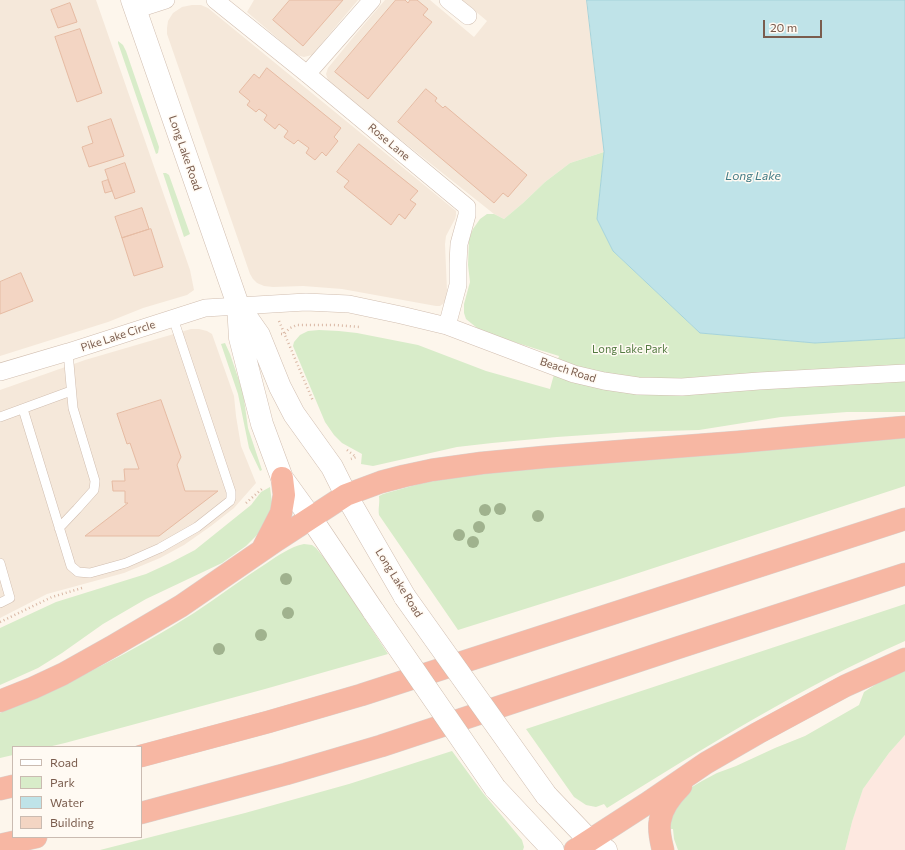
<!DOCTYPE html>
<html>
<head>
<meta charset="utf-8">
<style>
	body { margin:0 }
	#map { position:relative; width:905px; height:850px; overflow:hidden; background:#fdf6ec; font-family:Commissioner,sans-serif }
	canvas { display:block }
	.legend { position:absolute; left:12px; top:746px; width:130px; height:92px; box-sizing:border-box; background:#fffaf3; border:1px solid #cabbb1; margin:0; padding:5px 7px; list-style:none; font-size:12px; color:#7a5c4d }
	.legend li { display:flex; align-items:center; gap:8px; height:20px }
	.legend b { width:20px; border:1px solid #cabbb1 }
	.scale { position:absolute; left:763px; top:20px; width:59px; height:18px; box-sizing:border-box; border:2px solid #7a5c4d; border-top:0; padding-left:5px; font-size:12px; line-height:14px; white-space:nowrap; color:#7a5c4d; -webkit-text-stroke:3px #fffaf3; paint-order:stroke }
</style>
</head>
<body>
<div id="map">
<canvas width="905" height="850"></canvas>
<ul class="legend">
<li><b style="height:5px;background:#fff"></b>Road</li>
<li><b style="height:11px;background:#d8ecc9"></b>Park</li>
<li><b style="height:11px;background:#bfe3e8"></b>Water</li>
<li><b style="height:11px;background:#f3d5c3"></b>Building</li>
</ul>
<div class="scale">20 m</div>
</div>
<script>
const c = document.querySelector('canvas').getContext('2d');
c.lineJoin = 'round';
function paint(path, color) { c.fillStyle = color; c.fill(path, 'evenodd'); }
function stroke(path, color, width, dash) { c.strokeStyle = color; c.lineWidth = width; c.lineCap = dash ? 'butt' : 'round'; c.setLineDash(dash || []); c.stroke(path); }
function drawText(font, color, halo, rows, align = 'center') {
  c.font = font + ' Commissioner,sans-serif'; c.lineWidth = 3; c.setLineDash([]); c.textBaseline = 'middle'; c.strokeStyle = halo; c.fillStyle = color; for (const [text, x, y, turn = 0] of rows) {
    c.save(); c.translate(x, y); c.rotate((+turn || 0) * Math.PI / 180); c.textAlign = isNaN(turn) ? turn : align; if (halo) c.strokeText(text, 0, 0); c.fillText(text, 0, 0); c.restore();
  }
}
paint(new Path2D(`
	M0,0H96L190,270L194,290L187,295L143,308L108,322L0,356Z
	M254,0H358L312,55L304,57L297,55L247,12Z
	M385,0H430L474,37L487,21L462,0H587L604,152L570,163L545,182L523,203L504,219L494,214L333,86L328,80L326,74L328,68L355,35Z
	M192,5H201L208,8L456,211V215L455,219L446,236L445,244L447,291L446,298L444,303L440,306H436L342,289L303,286L273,287L264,286L257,283L253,279L250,274L167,34V28L168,21L173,13L182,7Z
	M191,329H199L207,331L212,334L234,396L236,416L241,446L256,483L234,508L211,526L184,545L160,558L124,573L47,594L0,618V390L85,360Z`), '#f5e8da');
paint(new Path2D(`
	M905,735V850H845L852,822L863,789L889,753Z`), '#fde8e0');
paint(new Path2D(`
	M118,41L123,45L126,51L159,147L158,153L156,154L118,43Z
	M604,152L597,219L613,251L700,333L815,343L905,338V412H847L781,417L699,430L630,432L557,437L492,443L457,447L373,466L361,464L362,454L342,443L334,435L325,422L293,346L294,342L300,335L308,331L319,330L339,331L357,333L418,345L486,371L550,389L559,356L482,332L466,319L464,313V304L470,282L468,265L469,238L473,229L480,219L487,214H494L504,219L523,203L545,182L570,163Z
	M163,173H166L169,175L190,234L184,237Z
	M225,343L230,354L243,392L248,428L262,470L260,471L249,448L238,394L221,344Z
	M905,435V486L617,580L458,630L379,515C378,508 380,503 379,496L383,494L419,484L473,473Z
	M270,487L272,503L271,513L260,532L246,546L222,563L146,599L103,624L62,653L38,668L0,685V628L56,602L146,574L170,563L195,550L251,505L261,492Z
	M304,544L312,545L316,548L329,564L388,654L265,689L65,743L48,747H13V755L0,758V713C67,684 133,652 194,613C218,597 242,579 267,563C279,555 290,547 304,544Z
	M905,604V641C801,687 704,748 607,808L604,804L596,807L586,805L574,797L526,729Z
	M905,670V735L889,753L863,789L852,822L845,850H678L674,839L673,829H664L687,790L702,781L717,773L736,766L775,748L805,736L859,705L864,692L881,681Z
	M452,751L483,793L522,840L524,847L523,850H100L245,813L349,784Z`), '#d8ecc9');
const water = new Path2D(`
	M587,0H905V338L815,343L700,333L613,251L597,219L604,152Z`);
paint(water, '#bfe3e8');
stroke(water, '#a5d3da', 1);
const building = new Path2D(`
	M290,0H343L303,46L273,20Z
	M396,0H405L408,3L410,0H417L428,9L423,15L432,22L368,99L335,72Z
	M70,3L77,22L58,28L51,10Z
	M80,29L102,93L77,102L55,37Z
	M267,68L341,128L334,137L338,141L326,156L322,152L315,160L306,153L309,148L298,140L294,144L284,137L288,131L279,124L275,129L264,120L267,115L259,109L256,112L247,105L250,101L239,92L254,74L259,78Z
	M426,89L437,98L435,101L443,108L445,106L527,175L508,197L503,193L494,203L398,122Z
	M111,119L124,156L89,167L82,147L93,143L88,127Z
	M359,144L418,191L410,200L416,204L405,219L399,214L391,225L344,187L349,181L337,172Z
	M125,163L135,192L115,199L105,170Z
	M108,180L112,191L105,193L102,182Z
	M142,208L149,229L122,238L115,217Z
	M151,229L163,267L134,276L122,238Z
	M21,273L33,301L0,314V282Z
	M161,400L181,457L177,465L185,491H218L159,536H85L128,503H125V491H113L112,481H125L124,469H139L130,443L127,444L117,414Z`);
paint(building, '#f3d5c3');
stroke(building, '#e6bba3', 1);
const service = new Path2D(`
	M23,409L71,566L78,572L90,573L126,563L160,548L197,527L230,501L231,498V492L173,318
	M0,417L71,391
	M59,528L77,509L94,490L95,481L73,408L68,352
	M0,563L10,598L0,603`);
const minor = new Path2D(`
	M215,0L307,74L467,207V215L459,244L458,263V285L447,326
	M448,0L468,16
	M135,10L166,0
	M307,74L372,0
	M0,372L68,352L205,308L306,302L349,304L401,315L447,326L574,374L604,381L638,386L682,387L759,381L905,373`);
const tertiary = new Path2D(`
	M132,0L238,305L240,338L262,424L282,478L311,518L374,612
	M238,305L259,335L280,387L294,414L332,467L346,495L405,597
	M495,788L553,850
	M546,795L590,841L606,850`);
const motorway = new Path2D(`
	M263,548L281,513L284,495L282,478
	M0,701L33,688L63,674L113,646L181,606L277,540L346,495L381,482L404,476L432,470L482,463L545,457L738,442L905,427
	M141,756L268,722L361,695L905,519
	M0,789L13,786
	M141,813L286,774L381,746L677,648L905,574
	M0,845L36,837
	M575,850L646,804L706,763L758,733L845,686L905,659
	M663,850C661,841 658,831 660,821C662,808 672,795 681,786`);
stroke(service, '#d1beb0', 10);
stroke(minor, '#d1beb0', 18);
stroke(tertiary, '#d1beb0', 23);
stroke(motorway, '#dad1cd', 23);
stroke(new Path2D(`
	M279,321L313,401
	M281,334H284L290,328L297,325H335L360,327
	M347,450L356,457L351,459
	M246,503L263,488
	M0,622L52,597L82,588`), '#d9b8a5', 2.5, [1, 3]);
stroke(service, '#fff', 9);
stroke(minor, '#fff', 17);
stroke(tertiary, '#fff', 22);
stroke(motorway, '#f7b7a3', 22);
const tertiaryBridge = new Path2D(`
	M405,597L546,795
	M374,612L495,788`);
stroke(tertiaryBridge, '#d1beb0', 23, []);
stroke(tertiaryBridge, '#fff', 22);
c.fillStyle = '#a0b28e';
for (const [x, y] of [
	[500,509],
	[485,510],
	[538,516],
	[479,527],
	[459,535],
	[473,542],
	[286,579],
	[288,613],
	[261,635],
	[219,649]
]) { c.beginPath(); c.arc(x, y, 6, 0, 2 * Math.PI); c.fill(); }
drawText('11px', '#7a5c4d', '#fffaf3', [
	["Rose Lane",389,142,40],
	["Long Lake Road",185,153,71],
	["Pike Lake Circle",118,336,-18],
	["Beach Road",568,370,18],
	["Long Lake Road",399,583,58]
]);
drawText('11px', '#537a41', '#fffaf3', [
	["Long Lake Park",630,349]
]);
drawText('italic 12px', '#437c86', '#fffaf3', [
	["Long Lake",753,176]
]);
</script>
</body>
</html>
